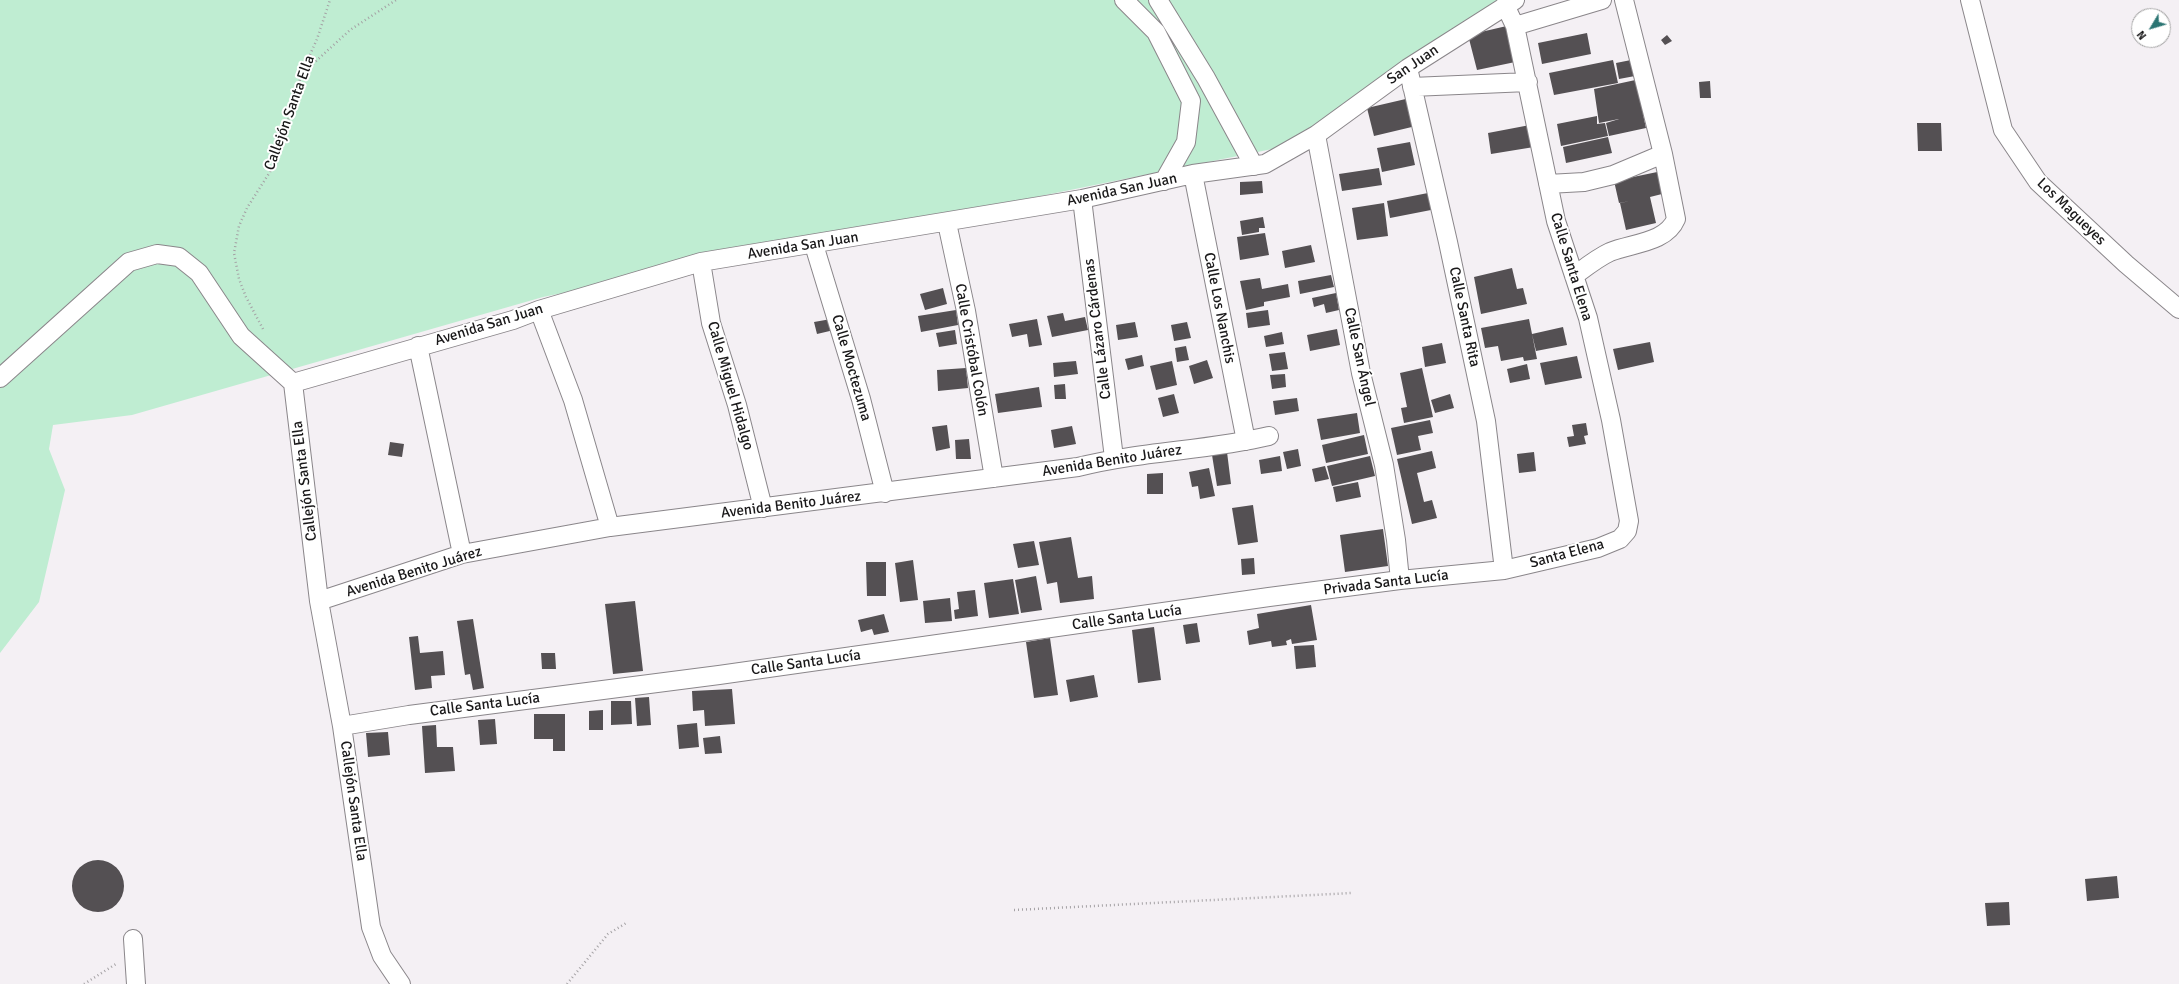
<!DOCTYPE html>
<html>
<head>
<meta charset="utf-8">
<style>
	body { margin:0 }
	#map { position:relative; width:2179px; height:984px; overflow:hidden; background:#f4f0f4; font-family:Signika,sans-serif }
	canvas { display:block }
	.north { position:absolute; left:2131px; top:8px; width:40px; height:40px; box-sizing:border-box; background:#fff; border:1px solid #a3a3a3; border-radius:50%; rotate:232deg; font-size:11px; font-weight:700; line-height:16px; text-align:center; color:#1a191a }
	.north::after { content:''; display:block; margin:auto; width:14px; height:18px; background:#2a7472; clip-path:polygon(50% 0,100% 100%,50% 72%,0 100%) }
</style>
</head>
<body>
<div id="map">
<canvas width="2179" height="984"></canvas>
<div class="north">N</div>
</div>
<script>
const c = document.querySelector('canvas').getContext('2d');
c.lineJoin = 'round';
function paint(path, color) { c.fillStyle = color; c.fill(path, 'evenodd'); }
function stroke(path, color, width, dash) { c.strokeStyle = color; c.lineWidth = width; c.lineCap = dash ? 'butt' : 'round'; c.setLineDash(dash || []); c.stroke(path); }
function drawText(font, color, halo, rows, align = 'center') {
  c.font = font + ' Signika,sans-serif'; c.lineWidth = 4; c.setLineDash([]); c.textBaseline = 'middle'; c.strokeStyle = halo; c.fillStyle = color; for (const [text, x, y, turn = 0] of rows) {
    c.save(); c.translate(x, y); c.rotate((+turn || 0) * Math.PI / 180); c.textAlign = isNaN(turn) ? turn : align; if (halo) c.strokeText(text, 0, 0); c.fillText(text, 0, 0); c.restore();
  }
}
paint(new Path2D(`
	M0,0H1518L1282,147L543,297L132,415L53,425L49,449L65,490L39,602L0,653Z`), '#bfedd2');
paint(new Path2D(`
	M1511,25L1520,61L1477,70L1468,35Z
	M1587,33L1591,54L1542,64L1538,43Z
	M1667,35L1672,41L1665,45L1661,40Z
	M1613,60L1618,83L1554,95L1549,73Z
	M1631,60L1635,76L1619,79L1616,63Z
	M1640,79L1648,113L1643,114L1646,128L1609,136L1606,123L1619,119L1599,123L1594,89Z
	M1710,81L1711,98H1700L1699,82Z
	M1410,98L1416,126L1374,136L1367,108Z
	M1597,116V124L1605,123L1608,136L1561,146L1557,124Z
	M1917,123H1941L1942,151H1918Z
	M1530,125L1534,147L1491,154L1488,133Z
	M1608,137L1612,153L1566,163L1563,147Z
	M1410,142L1415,165L1382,172L1377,148Z
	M1379,168L1382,185L1342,191L1339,174Z
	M1662,171L1666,193L1650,197L1656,223L1626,230L1620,203L1630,201L1619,203L1614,181Z
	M1262,181L1263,193L1240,195V182Z
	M1428,193L1431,210L1390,218L1387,201Z
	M1384,203L1388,236L1357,240L1352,208Z
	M1263,217L1265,228H1259V232L1242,235L1240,221Z
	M1265,233L1269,255L1240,260L1237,237Z
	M1311,245L1315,262L1285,268L1282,251Z
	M1512,268L1517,289L1523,288L1527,304L1481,314L1474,277Z
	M1331,275L1334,287L1300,294L1298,281Z
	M1260,278L1262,289L1288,284L1290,297L1264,302V306L1246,310L1240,281Z
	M943,288L947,304L925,310L920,294Z
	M1336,293L1339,310L1326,313L1324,304L1314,307L1312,298Z
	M956,310L958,325L921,332L918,316Z
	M1268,310L1270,325L1248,328L1246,313Z
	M1063,313L1065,321L1085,317L1088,330L1052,337L1047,316Z
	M831,319L834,330L817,334L814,322Z
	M1037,319L1042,345L1029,347L1027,334L1012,337L1009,324Z
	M1529,319L1537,359L1524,361L1523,357L1501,361L1498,346L1485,348L1481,328Z
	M1135,322L1138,337L1118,340L1116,325Z
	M1187,322L1191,338L1174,341L1171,325Z
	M1563,327L1567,345L1536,351L1532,334Z
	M1337,329L1340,345L1310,351L1307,335Z
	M955,330L957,344L939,347L936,333Z
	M1282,332L1284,344L1266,347L1264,336Z
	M1650,342L1654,362L1618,370L1613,349Z
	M1442,343L1446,363L1425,367L1422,347Z
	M1186,346L1189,360L1177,362L1175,348Z
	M1285,352L1288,369L1272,371L1269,354Z
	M1142,355L1144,366L1128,370L1125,359Z
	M1577,356L1582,378L1545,385L1540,363Z
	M1207,360L1213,378L1194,384L1189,366Z
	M1076,361L1078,374L1054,377L1053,363Z
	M1172,361L1177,385L1156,390L1150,366Z
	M1527,364L1530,379L1510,383L1507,369Z
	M966,368L968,388L938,391L937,370Z
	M1422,368L1433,417L1404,423L1401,408L1407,407L1400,373Z
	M1285,374L1286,387L1272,389L1270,375Z
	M1065,384L1066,399H1055L1054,385Z
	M1039,387L1042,407L998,413L995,394Z
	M1174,394L1179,413L1163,417L1158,398Z
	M1450,394L1454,408L1435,413L1431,400Z
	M1297,398L1299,411L1275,415L1273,401Z
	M1357,413L1360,433L1321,440L1317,419Z
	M1430,420L1433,433L1418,436L1421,450L1397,455L1391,428Z
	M1586,423L1588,435L1584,436L1586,444L1569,447L1567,437L1574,436L1572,425Z
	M947,425L950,448L936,451L932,427Z
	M1072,426L1076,444L1054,448L1051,430Z
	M1364,435L1368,454L1326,463L1322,445Z
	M969,439L971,459H956L955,440Z
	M390,442L404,444L402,457L388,455Z
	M1298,449L1301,466L1287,469L1283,452Z
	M1432,451L1436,468L1417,473L1424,502L1432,500L1437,518L1412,524L1397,459Z
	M1227,452L1231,484L1217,486L1212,455Z
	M1534,452L1536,471L1519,473L1517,454Z
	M1280,456L1282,471L1261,474L1259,460Z
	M1370,456L1375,476L1332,486L1327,466Z
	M1325,466L1329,479L1315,482L1312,469Z
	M1209,468L1215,496L1200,499L1198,486L1192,487L1189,472Z
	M1163,473V494H1147V474Z
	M1358,482L1361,497L1336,502L1333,487Z
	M1253,505L1258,542L1238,545L1232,508Z
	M1383,529L1388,566L1345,572L1340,535Z
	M1071,537L1078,578L1092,576L1094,599L1060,603L1057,582L1047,584L1039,542Z
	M1034,541L1039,565L1018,568L1013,544Z
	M1254,558L1255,574L1242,575L1241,559Z
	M913,560L918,600L900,602L895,563Z
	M866,562H886V596H867Z
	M1036,576L1042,610L1021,613L1015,580Z
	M1013,579L1019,614L989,618L984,583Z
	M975,590L978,616L955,619L954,610L959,609L957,592Z
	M950,598L952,621L925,623L923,601Z
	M635,601L643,671L613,674L605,604Z
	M1311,605L1317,640L1292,644L1291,639L1286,641L1287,645L1272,647L1271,641L1249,645L1247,631L1259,628L1257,614Z
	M884,614L889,632L874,635L872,629L861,632L858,620Z
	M473,619L484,688L473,690L470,674L465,675L457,621Z
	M1197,623L1200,642L1186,644L1183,625Z
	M1154,627L1161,680L1138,683L1132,630Z
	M418,636L420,653L443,651L445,675L431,676L432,688L415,690L409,637Z
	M1050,638L1058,695L1034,698L1026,642Z
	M1314,645L1316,667L1296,669L1294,646Z
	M541,653H555L556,669H542Z
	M1094,675L1098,697L1070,702L1066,680Z
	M732,689L735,724L705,726L704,710L693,711L692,691Z
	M649,697L651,725L637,726L635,698Z
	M611,701H631L632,724L611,725Z
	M603,710V730H589V711Z
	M534,714H565V751H553V739H534Z
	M495,719L497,744L480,745L478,720Z
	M697,723L699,747L679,749L677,725Z
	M436,725L437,747H453L455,771L425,773L422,726Z
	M388,732L390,755L368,757L366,733Z
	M720,736L722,753L705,754L703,738Z
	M72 886a26 26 0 1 1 52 0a26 26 0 1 1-52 0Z
	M2117,876L2119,898L2087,901L2085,879Z
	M2009,902L2010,925L1987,926L1985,903Z`), '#545053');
const minor = new Path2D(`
	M1124,0L1156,32L1191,101L1186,142L1164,181
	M1158,0L1206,78L1254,166
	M1970,0L2003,130L2038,182L2126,264L2179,309
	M1515,26L1602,0
	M1408,68L1448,242L1486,421L1504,570
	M1412,87L1528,82
	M1316,135L1361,373L1384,465L1396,540L1400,580
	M1193,174L1246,441
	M1548,184L1584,182L1613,175L1663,154
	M1082,199L1114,458
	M947,223L966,311L994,478
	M814,245L861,399L885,493
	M701,262L711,323L737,405L763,508
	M1574,276C1586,267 1597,258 1610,252C1632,243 1666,243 1676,219L1663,154L1624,0
	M539,310L573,400L610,527
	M418,346L462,554
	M0,378L129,262L157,254L179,257L199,273L241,336L293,383
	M293,383L513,320L539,310L701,262L1082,199L1193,174L1265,164L1316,135L1408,68L1515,0
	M293,383L319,601L342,726L371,927L382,956L401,984
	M319,601L462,554L610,527L1078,467C1141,451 1206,451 1269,436
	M342,726L409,715L719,675L1269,597L1400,580L1504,570L1598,548L1620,539L1627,531L1629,521L1611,420L1588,318L1556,221L1515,26L1505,5
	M133,939L136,984`);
stroke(minor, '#8a868a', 20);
stroke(new Path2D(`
	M304,72L350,30L396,0
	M263,329L246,297L239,279L234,253L239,226L247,208L275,164L302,73L317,39L330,0
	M1014,910L1352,893
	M84,984L116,964
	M567,984L608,934L628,922`), '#a4a1a4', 2.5, [1, 3]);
stroke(minor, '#fff', 18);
drawText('15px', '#1a191a', '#fff', [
	["San Juan",1413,65,-34],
	["Callejón Santa Ella",290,113,-70],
	["Avenida San Juan",1122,190,-12],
	["Los Magueyes",2071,212,44],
	["Avenida San Juan",803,246,-9],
	["Calle Santa Elena",1571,267,73],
	["Calle Los Nanchis",1219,308,79],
	["Calle Santa Rita",1464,317,78],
	["Avenida San Juan",489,325,-17],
	["Calle Lázaro Cárdenas",1098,329,-97],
	["Calle Cristóbal Colón",971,350,80],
	["Calle San Ángel",1359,357,78],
	["Calle Moctezuma",851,368,74],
	["Calle Miguel Hidalgo",730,386,74],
	["Avenida Benito Juárez",1112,461,-9],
	["Callejón Santa Ella",305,481,-97],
	["Avenida Benito Juárez",791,505,-7],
	["Santa Elena",1567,554,-15],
	["Avenida Benito Juárez",414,572,-17],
	["Privada Santa Lucía",1386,583,-7],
	["Calle Santa Lucía",1127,618,-8],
	["Calle Santa Lucía",806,663,-8],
	["Calle Santa Lucía",485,705,-7],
	["Callejón Santa Ella",353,801,82]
]);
</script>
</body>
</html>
